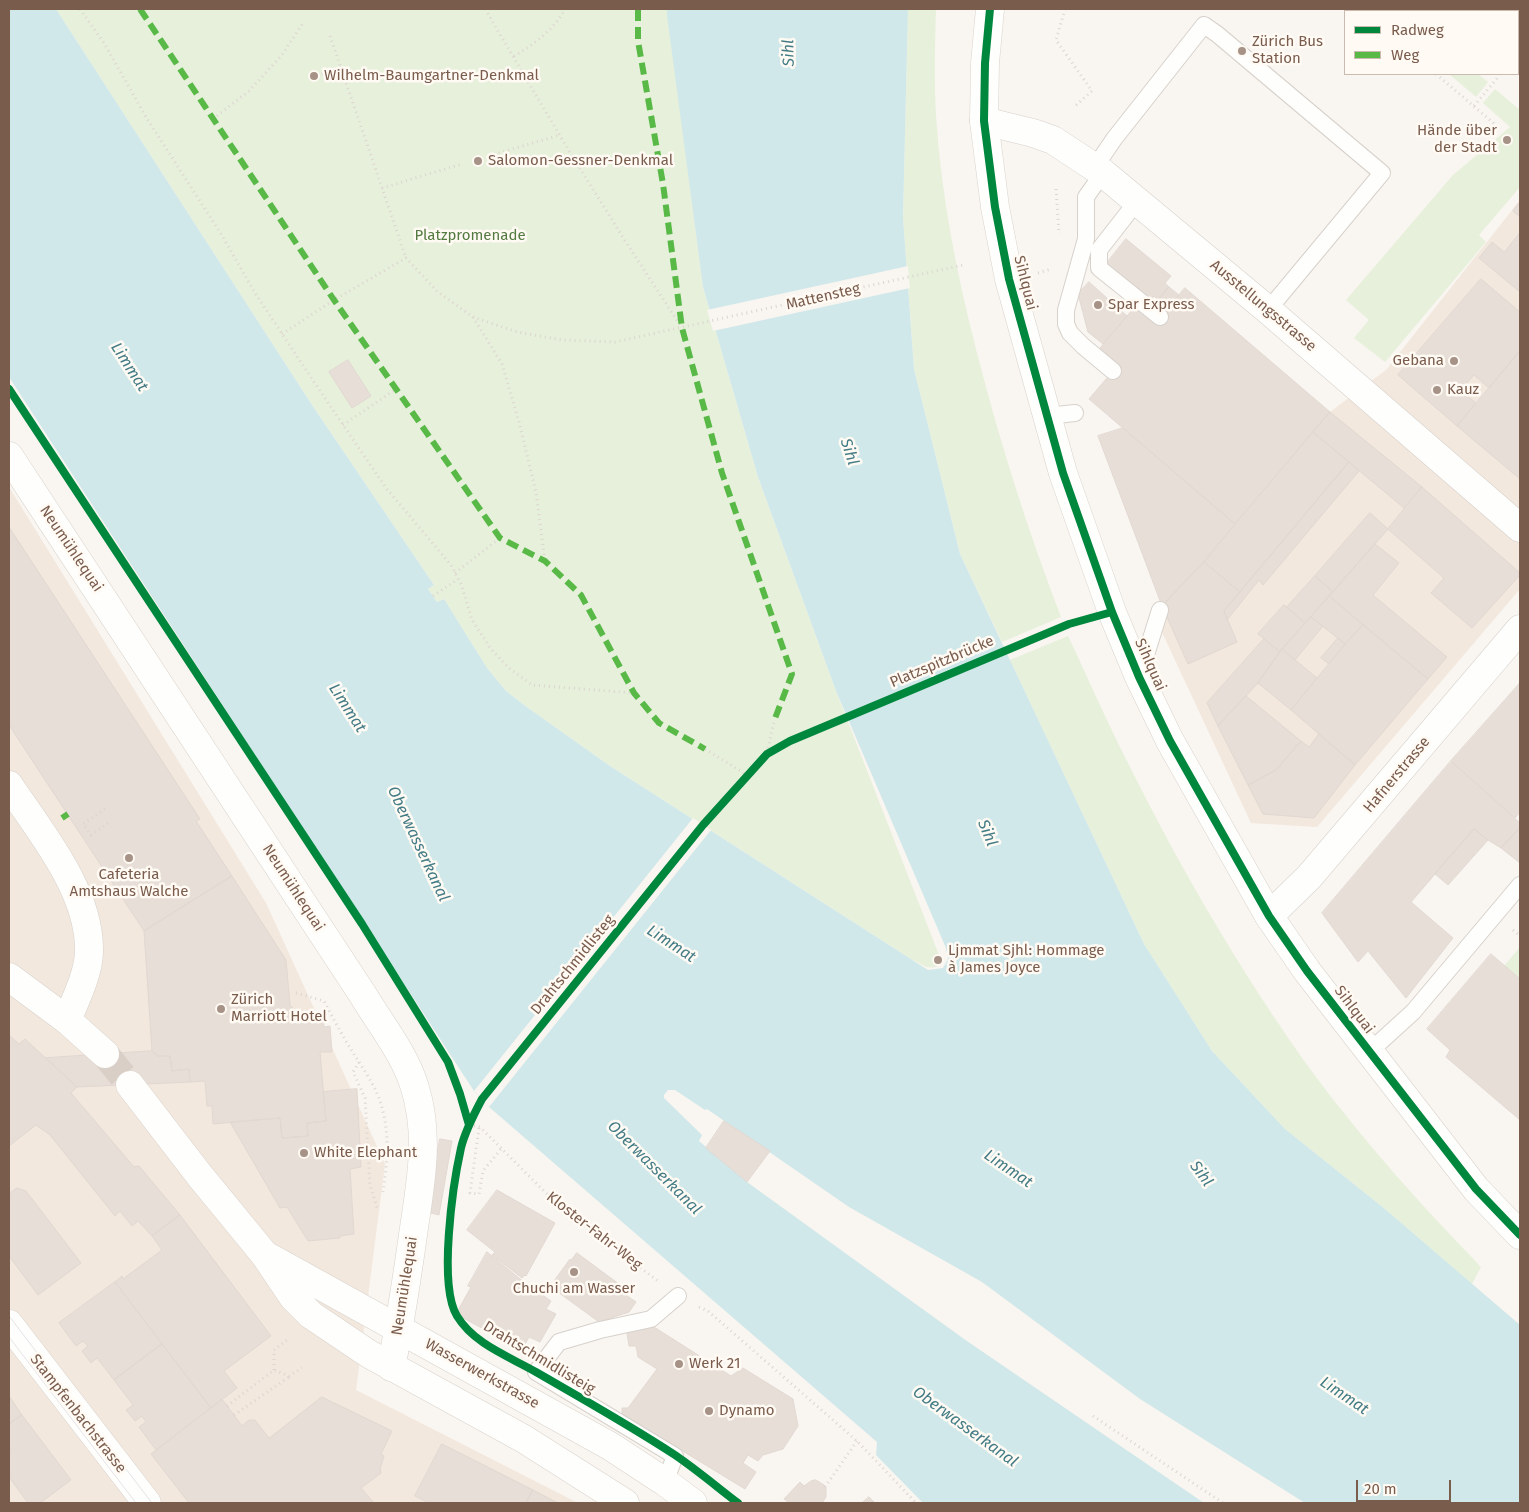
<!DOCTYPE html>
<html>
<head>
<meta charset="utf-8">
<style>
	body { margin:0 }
	#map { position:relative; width:1529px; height:1512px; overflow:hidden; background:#f9f5f0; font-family:"Fira Sans",sans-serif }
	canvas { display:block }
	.frame { position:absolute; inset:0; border:10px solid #7a5c4d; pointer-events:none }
	.legend { position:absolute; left:1344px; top:10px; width:175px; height:65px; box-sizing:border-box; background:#fffaf3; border:1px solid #cabbb1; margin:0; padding:6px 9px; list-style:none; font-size:15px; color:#7a5c4d }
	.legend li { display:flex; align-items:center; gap:10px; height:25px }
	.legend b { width:25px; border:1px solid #cabbb1 }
	.scale { position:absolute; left:1356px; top:1480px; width:95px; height:22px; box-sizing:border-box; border:2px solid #7a5c4d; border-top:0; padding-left:6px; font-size:15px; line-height:18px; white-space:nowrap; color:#7a5c4d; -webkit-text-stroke:4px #fffaf3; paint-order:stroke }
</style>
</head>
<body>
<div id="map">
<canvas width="1529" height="1512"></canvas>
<div class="frame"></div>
<ul class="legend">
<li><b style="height:6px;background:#00873e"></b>Radweg</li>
<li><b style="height:6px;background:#58b947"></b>Weg</li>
</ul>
<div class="scale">20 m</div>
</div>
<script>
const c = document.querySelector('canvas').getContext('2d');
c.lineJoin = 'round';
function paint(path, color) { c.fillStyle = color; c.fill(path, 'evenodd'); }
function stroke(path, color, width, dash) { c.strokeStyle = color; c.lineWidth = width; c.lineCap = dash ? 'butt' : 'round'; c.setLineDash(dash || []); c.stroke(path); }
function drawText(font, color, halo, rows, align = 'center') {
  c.font = font + ' "Fira Sans",sans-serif'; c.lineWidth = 5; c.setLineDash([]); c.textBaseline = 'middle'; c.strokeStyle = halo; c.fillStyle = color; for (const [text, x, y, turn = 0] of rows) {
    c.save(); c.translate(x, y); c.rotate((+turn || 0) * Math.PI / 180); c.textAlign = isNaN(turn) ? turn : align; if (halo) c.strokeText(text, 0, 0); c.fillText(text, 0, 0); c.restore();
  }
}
paint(new Path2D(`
	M1520,200V589L1317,827L1251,823L1154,615L1330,412L1386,370Z
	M9,487L266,903L385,1164L356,1390L578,1503H9Z`), '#f2e8de');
paint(new Path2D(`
	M56,9H667L703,287L758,477L836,691L939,955L940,961L938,966C928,971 920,963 911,959L610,766L524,705L506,691L487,668L444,599L437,602L428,589L434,585L312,405Z
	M908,9H936C935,44 934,79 936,115C941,196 957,275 977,353C1000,443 1028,531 1061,617L1002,642L960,554L914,369L903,218Z
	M1449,74H1478L1488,82L1476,97Z
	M1495,89L1520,110V187L1479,235L1486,242L1385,362L1354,338L1369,320L1346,300L1453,175L1510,127L1483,103Z
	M1068,636C1088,678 1106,720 1127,761C1180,868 1245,980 1316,1077C1366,1144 1423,1207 1481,1267L1472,1284L1385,1209L1285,1129L1212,1051L1144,944L1010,660Z
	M1520,947V979L1504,966Z`), '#e7f0db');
paint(new Path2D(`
	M9,9H56L312,405L434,585L428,589L437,602L444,599L487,668L506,691L524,705L610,766L928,970L943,968L948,959L946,948L836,691L758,477L703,287L667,15V9H908L903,218L914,369L960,554L1144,944L1212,1051L1285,1129L1385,1209L1520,1325V1503H1305L1140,1399L982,1282L849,1207L707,1109L705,1110L675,1090H668L664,1095V1098L702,1135L699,1141L747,1182L964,1339L1204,1503H923L876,1455L877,1442L489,1107L474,1091L9,377Z`), '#d0e8ea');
paint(new Path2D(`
	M908,266L910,288L713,331L707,310Z
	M693,818L711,830L489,1107L474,1091Z`), '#f9f5f0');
const building = new Path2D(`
	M1520,202V217L1513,211Z
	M1520,233V292L1479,258L1492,242L1504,252Z
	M1126,239L1171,276L1165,283L1169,287L1158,300L1154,296L1150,301L1106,264Z
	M1481,279L1520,312V351L1489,388L1474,375L1460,390L1476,403L1457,426L1398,375Z
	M1089,282L1127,316L1103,344L1088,332L1078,294Z
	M1169,287L1179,295L1168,308L1158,300Z
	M1185,288L1330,412L1235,524L1089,399L1119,364L1100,348L1127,316L1137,304L1157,321Z
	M1520,351V479L1457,426Z
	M348,360L371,396L352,408L329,372Z
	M1330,412L1422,487L1404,508L1313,432Z
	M1123,428L1235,524L1204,562L1162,606L1098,436Z
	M1313,432L1349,462L1240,592L1204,562Z
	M1349,462L1359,471L1263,585L1259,580L1227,620L1224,611Z
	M1422,487L1520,573V575L1472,628L1431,593L1444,578L1388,529Z
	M1370,513L1388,529L1333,592L1315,576Z
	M9,527L200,819L196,821L232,876L144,931L9,725Z
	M1375,544L1399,563L1373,595L1447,657L1428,679L1329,596Z
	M1204,562L1240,592L1224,611L1237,642L1188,664L1162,606Z
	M1315,576L1333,592L1305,623L1287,607Z
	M1329,596L1363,625L1345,644L1311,617Z
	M1284,605L1305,623L1280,652L1258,634Z
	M1311,617L1323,626L1295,660L1282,649Z
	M1363,625L1428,679L1355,765L1291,710L1345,644Z
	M1338,638L1345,644L1329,664L1321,658Z
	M1264,639L1280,652L1258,683L1218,726L1207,703Z
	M1282,649L1317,678L1291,710L1258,683Z
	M1520,683V812L1515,818L1451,761Z
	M1246,696L1301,741L1276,770L1248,785L1218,726Z
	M1319,734L1355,765L1314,818L1263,814L1248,785L1276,770L1301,741L1309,747Z
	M1451,761L1520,823V828L1501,848L1488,840L1474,829L1411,902L1453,938L1406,998L1368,951L1358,962L1322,913Z
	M1520,828V863L1501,848Z
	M1474,829L1488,840L1448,885L1435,874Z
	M232,876L286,960L290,1005L299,1015L323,1013L324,1027L330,1026L332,1052H320L326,1121L307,1123L308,1136L282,1138L280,1118L213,1124L212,1106H207L205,1081L190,1082L189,1069L172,1071L170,1056H158L152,1051L144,931Z
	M1491,954L1520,979V1120L1446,1057L1450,1050L1427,1029Z
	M9,1035L19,1044L25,1039L77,1087L71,1093L134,1167L139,1166L180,1215L152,1236L138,1221L132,1226L120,1211L115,1216L50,1135L36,1125L9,1146Z
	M152,1051L158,1056H170L172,1071L189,1069L190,1082L77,1087L46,1058Z
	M357,1089L361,1167L350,1169L354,1234L340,1236V1238L308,1241L287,1207L280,1208L230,1122L280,1118L282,1138L308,1136L307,1123L326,1121L323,1092Z
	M724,1121L770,1151L747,1182L706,1148Z
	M440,1139L452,1141L439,1215L427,1212Z
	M17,1188L26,1191L81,1263L38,1295L9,1256V1194Z
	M497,1190L555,1223L526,1276L525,1275L522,1278L492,1255L495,1252L467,1230Z
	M180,1215L271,1336L224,1371L237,1388L211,1408L115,1282L122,1276L123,1279L162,1250L152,1236Z
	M487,1252L525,1283L551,1301L546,1309L556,1314L540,1342L529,1337L522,1350L456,1314L471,1287L468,1286Z
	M577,1253L623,1287L620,1291L636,1302L629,1312L599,1322L551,1287L555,1282L554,1281L570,1259L571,1260Z
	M115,1282L162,1344L114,1380L97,1358L91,1363L82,1351L88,1346L83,1341L76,1346L59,1323Z
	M654,1327L731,1376L743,1368L793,1399L798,1426L783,1449L763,1455L758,1461L748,1455L743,1463L756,1472L745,1489L622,1414V1408H628L657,1369L638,1357L636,1346H629L627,1333Z
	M162,1344L211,1408L156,1450L139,1427L146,1422L142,1416L135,1421L126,1410L133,1405L114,1380Z
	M9,1396L22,1415L9,1424Z
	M322,1397L392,1431L381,1454L384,1456L380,1469L381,1473L361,1488L374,1503H189L151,1454L222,1399L242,1426L249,1420H255L269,1438Z
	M22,1415L71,1480L40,1503H28L9,1477V1453L11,1451L9,1447V1424Z
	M442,1444L533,1490L526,1503H429L415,1496Z
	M816,1480L824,1485L826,1489V1497L822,1503H789L784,1499L800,1482L804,1486L811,1481Z
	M533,1490L558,1503H526Z
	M869,1497L875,1503H862Z`);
paint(building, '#e6ded7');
stroke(building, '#e2d8d2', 1);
stroke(new Path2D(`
	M105,1054L130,1085`), '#d9cfc7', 28, [28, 14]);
const lane = new Path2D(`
	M1095,167L1114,139L1204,25L1217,34L1382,173L1268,310
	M1103,173L1086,197V239L1066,310V324L1070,333L1083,346L1113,371
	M1138,200L1099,250V268L1160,317
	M1047,416L1075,413
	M1139,677L1160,610
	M1369,1052L1413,1012L1520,885
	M665,1482L675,1456L536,1372L559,1342L600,1330L651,1319L678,1296`);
const street = new Path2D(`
	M1485,9L1488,11
	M1518,36L1520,39
	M984,121L1033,133L1053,140L1103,173L1268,310L1520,528
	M9,785C41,833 90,891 89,951C89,973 75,1001 67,1020
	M1269,916L1309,877L1520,629`);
const secondary = new Path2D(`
	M990,9L985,63L984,121L995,207L1009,279L1063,473L1112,612L1139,677L1170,741L1269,916L1307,971L1476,1189L1520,1235
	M9,456L363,995C381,1025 405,1054 415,1088C431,1140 419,1190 412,1242C406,1284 400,1325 391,1367
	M9,977L67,1020L105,1054
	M130,1085L200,1176L264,1254L293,1297L311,1315L369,1354L524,1439L625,1503
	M267,1256L610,1446L665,1482L693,1503
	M9,1324L147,1503`);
stroke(lane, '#d7d1cb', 18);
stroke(street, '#d7d1cb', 29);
stroke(secondary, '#d9d2cb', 29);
stroke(new Path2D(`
	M80,9L104,43L146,117L221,234L255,293L314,382L386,488L451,565L461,584L472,620L491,649L509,668L532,685L634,693
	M485,9L569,151L624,239L682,328
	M1065,9L1056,40L1092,91L1074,107
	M1360,9L1363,11
	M1401,11L1404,9
	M330,36L406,258
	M514,56C534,44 554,30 565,9
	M1436,74L1498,127
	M317,76L341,67
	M1474,106L1499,76
	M213,119L249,91L282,55L303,23
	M489,156L560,135
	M382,188L462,164
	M1056,189L1059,234
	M1038,273L1051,269
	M473,317L502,364L519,422L536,492L545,561
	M282,334L334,300L406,258L438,292L473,317L517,332L562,340L615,342L963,265
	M9,389L362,924L448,1062L460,1094L469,1125
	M343,425L396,389
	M455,573L500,538
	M433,596L458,579
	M705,749L747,775
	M767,753L774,721
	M105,809L83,824L91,835L111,821
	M1513,930L1520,936
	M296,993L324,1001C333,1018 342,1035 352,1051C363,1069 377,1087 382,1108C390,1135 387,1165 383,1192
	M359,1062L353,1072L365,1098L370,1185L378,1211
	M469,1124L482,1099L703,825L747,775L767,754L790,741L825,726L1069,624L1078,622
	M469,1125L480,1127L561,1208L658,1281
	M479,1128L470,1193L479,1194L483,1171L501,1149
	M699,1307L708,1311L857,1441L916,1503
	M274,1370V1350L287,1340
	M227,1406L274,1370L289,1376L302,1368
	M234,1415L289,1377
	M1093,1416L1223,1503
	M825,1487L857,1441
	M794,1503H795`), '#dcd5d0', 3, [1, 4]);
stroke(lane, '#fefefd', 16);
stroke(street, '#fefefd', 28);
stroke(secondary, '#fefefd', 28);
stroke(new Path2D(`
	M1474,9L1477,11
	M1494,9L1497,11
	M1518,29L1520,31
	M1518,46L1520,48
	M9,1316L152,1503
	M9,1337L136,1503`), '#e6e3e7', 1);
stroke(new Path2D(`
	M140,9L334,300L500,538L545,561L581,595L634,693L659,723L705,749
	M638,9V41L663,184L682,328L722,473L792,674L774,721
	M62,818L68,814`), '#58b947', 6, [12, 6]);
stroke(new Path2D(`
	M990,9L985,63L984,121L995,207L1009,279L1063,473L1112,612L1139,677L1170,741L1269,916L1307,971L1476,1189L1520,1235
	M9,389L362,924L448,1062L460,1094L469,1125
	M738,1503C717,1487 697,1470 675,1455C631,1426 581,1398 536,1372C508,1356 474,1344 457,1316C438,1285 453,1184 461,1148C465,1131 474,1114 482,1099L703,825L767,754L790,741L1069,624L1112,612`), '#00873e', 8);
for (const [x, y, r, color] of [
	[1242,51,5,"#a69286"],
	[314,76,5,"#a69286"],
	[1507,140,5,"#a69286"],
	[478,161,5,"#a69286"],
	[1098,305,5,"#a69286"],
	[1454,361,5,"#a69286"],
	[1437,390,5,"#a69286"],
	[129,858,5,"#a69286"],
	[938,960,5,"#a69286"],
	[221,1009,5,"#a69286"],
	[304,1153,5,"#a69286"],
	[574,1272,5,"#a69286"],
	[679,1364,5,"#a69286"],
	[709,1411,5,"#a69286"]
]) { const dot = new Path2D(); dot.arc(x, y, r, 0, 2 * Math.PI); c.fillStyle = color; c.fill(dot); stroke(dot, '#fffaf3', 2); }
drawText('15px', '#7a5c4d', '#fffaf3', [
	["Zürich Bus",1252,42],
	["Station",1252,59],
	["Wilhelm-Baumgartner-Denkmal",324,76],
	["Hände über",1497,131,"right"],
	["der Stadt",1497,148,"right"],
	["Salomon-Gessner-Denkmal",488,161],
	["Spar Express",1108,305],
	["Gebana",1444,361,"right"],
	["Kauz",1447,390],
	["Cafeteria",129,875,"center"],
	["Amtshaus Walche",129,892,"center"],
	["Ljmmat Sjhl: Hommage",948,951],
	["à James Joyce",948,968],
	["Zürich",231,1000],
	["Marriott Hotel",231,1017],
	["White Elephant",314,1153],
	["Chuchi am Wasser",574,1289,"center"],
	["Werk 21",689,1364],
	["Dynamo",719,1411]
], 'left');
drawText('15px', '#537a41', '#fffaf3', [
	["Platzpromenade",470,236]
]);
drawText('15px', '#7a5c4d', '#fffaf3', [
	["Sihlquai",1025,283,76],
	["Mattensteg",823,297,-13],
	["Ausstellungsstrasse",1263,306,40],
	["Neumühlequai",71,549,56],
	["Platzspitzbrücke",942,662,-23],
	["Sihlquai",1150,665,66],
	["Hafnerstrasse",1397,775,-50],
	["Neumühlequai",293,888,57],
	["Drahtschmidlisteg",573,965,-51],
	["Sihlquai",1354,1010,53],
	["Kloster-Fahr-Weg",594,1231,38],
	["Neumühlequai",405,1286,-81],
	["Drahtschmidlisteig",539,1358,31],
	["Wasserwerkstrasse",482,1374,29],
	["Stampfenbachstrasse",78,1414,52]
]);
drawText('italic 16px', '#437c86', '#fffaf3', [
	["Sihl",789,53,-91],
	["Limmat",129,367,57],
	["Sihl",849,452,72],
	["Limmat",347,708,57],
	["Sihl",987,833,68],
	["Oberwasserkanal",418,844,65],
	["Limmat",671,944,33],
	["Oberwasserkanal",654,1168,45],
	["Limmat",1008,1169,34],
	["Sihl",1201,1174,54],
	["Limmat",1344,1396,34],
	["Oberwasserkanal",965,1427,36]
]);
</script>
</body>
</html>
